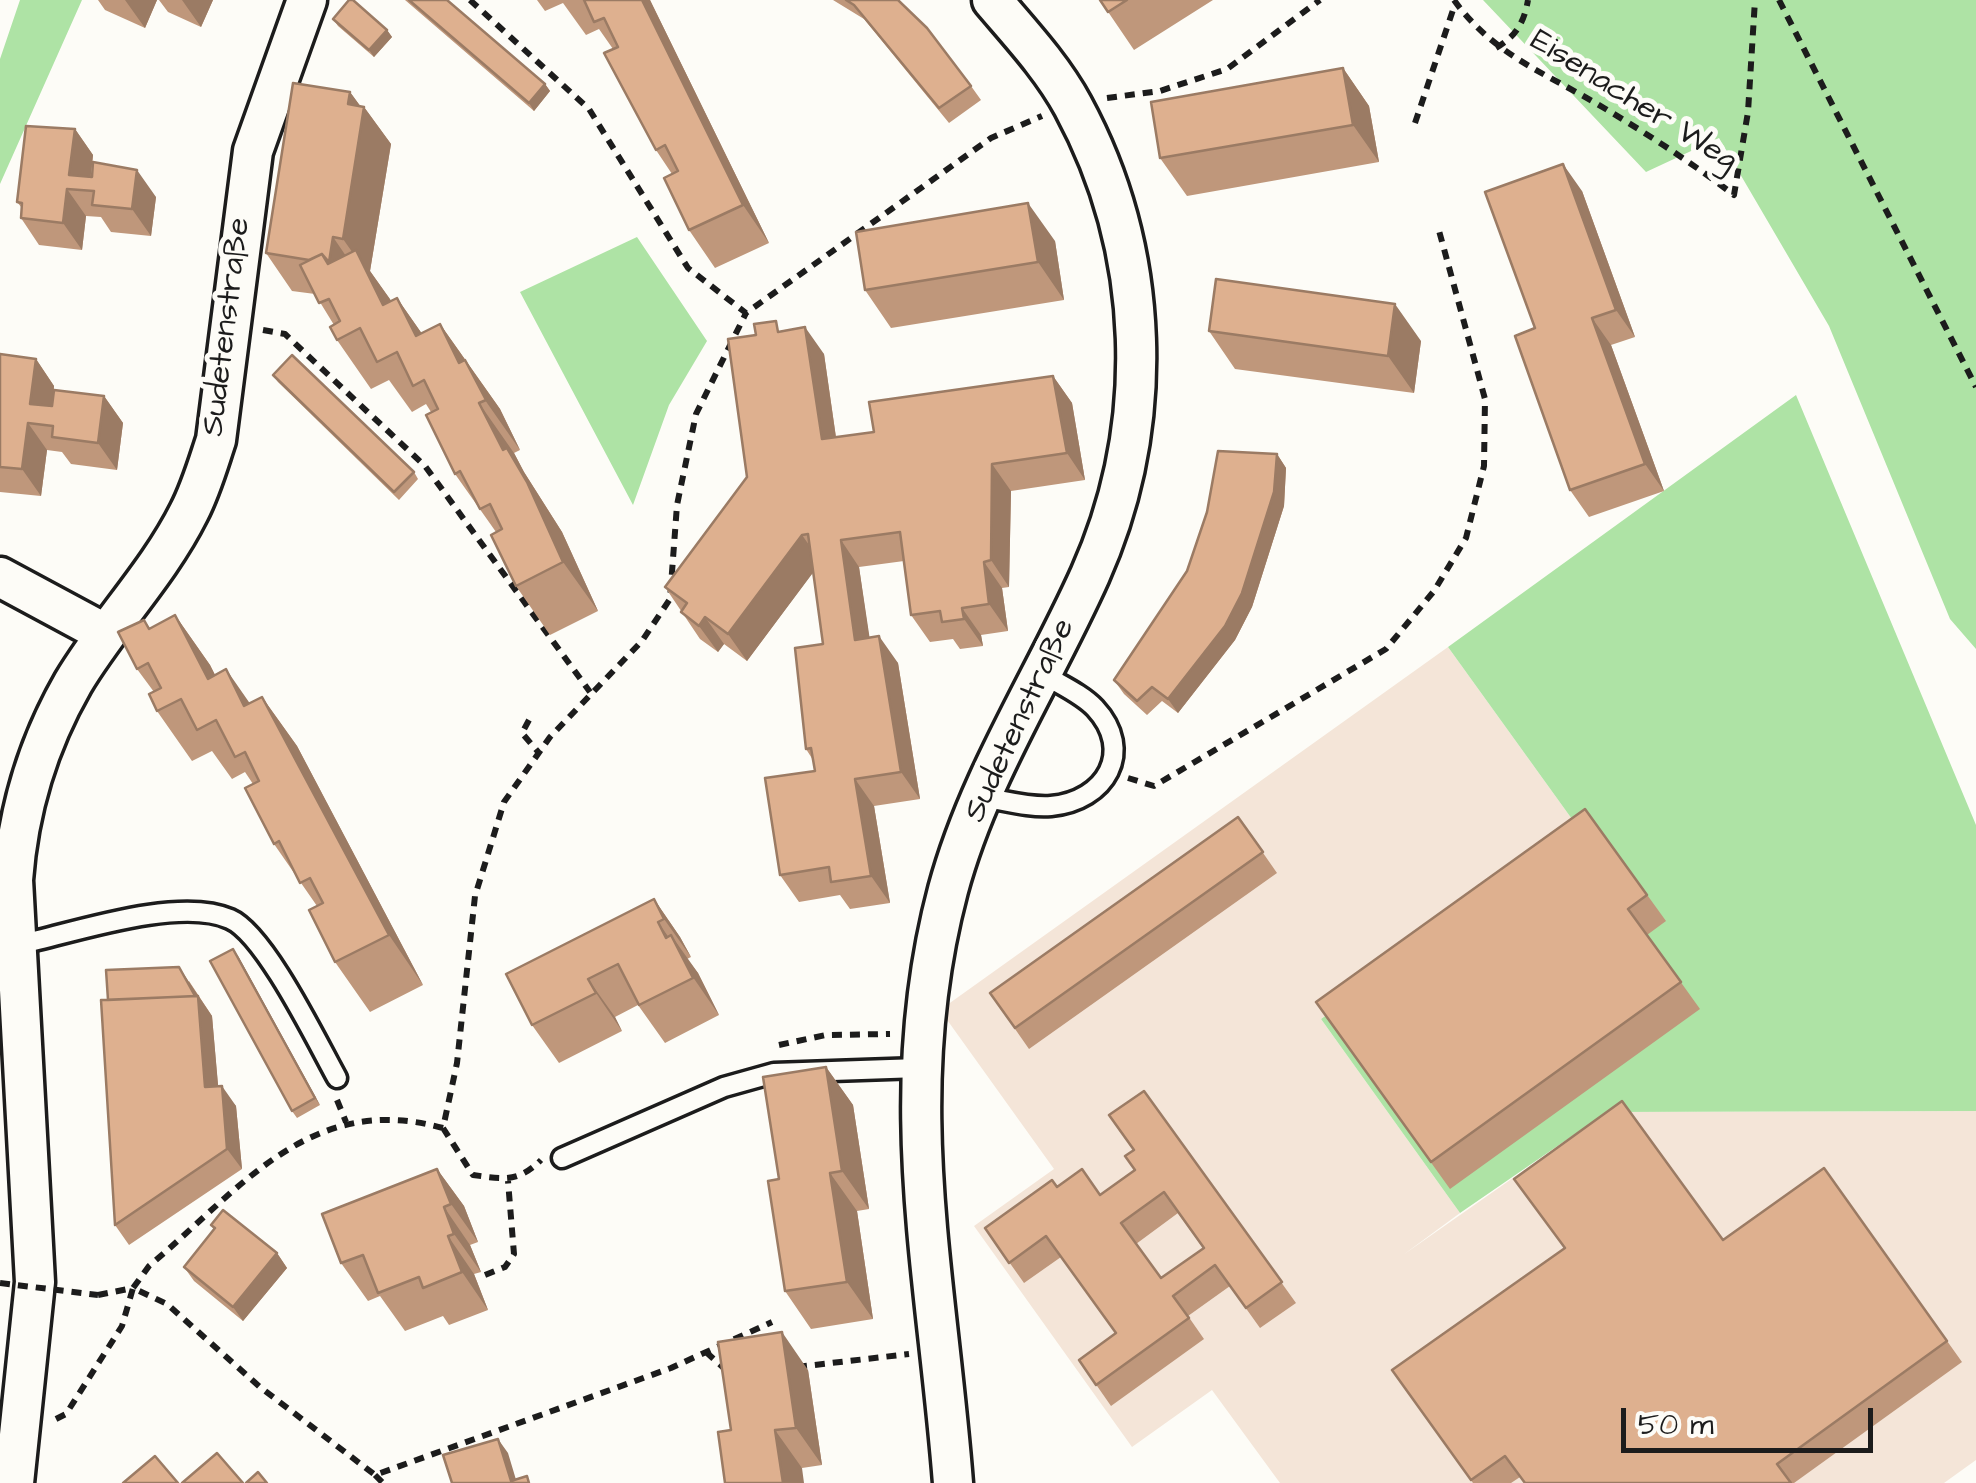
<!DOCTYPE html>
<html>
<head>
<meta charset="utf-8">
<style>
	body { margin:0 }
	#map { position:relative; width:1976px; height:1483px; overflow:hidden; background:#fdfcf7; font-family:"Architects Daughter",sans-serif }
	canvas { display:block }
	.scale { position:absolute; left:1621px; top:1408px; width:252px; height:45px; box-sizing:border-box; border:5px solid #1c1c1c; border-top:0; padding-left:12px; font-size:30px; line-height:35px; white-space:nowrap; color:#1c1c1c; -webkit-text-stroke:8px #fdfcf7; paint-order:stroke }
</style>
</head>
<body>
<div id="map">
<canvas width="1976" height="1483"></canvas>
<div class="scale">50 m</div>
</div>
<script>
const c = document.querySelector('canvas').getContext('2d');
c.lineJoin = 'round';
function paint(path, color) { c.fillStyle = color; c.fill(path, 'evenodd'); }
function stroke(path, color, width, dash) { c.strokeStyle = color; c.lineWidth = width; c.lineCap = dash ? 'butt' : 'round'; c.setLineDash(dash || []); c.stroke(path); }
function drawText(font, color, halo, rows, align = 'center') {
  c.font = font + ' "Architects Daughter",sans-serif'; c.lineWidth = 10; c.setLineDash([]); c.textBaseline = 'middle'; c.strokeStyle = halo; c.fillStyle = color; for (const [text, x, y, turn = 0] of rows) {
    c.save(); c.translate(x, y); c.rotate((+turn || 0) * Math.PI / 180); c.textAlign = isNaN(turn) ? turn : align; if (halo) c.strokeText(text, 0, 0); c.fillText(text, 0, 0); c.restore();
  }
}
paint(new Path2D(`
	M1448,647L1582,833L1321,1019L1460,1213L1403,1255L1607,1112L1976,1111V1460L1944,1483H1280L1212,1390L1132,1447L974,1226L1054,1169L940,1010Z`), '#f4e5d8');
paint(new Path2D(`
	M20,0H82L0,184V59Z
	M1483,0H1976V649L1950,619L1829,326L1719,138L1646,172Z
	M637,237L707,341L669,405L633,505L520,292Z
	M1796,395L1976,825V1111L1607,1112L1460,1213L1321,1019L1582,833L1448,647Z`), '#aee3a5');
const lane = new Path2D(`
	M981,797C1003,800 1029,808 1051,806C1106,801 1135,751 1095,708C1082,694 1059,684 1043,674
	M18,945C72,933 179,896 230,919C265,934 317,1042 337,1078
	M562,1158L724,1087L774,1073L919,1068`);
const street = new Path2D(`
	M0,577L106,634
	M14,1483L35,1282L13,880C18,811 38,744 73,683C108,624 158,574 189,512C201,489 208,464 216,440L253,151L307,0
	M953,1483C937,1276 893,1097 948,890C978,778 1043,680 1090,575C1157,425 1151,250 1073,106C1052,67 1020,33 992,0`);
stroke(lane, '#1c1c1c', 25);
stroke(street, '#1c1c1c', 45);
stroke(new Path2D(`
	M470,0L589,109L688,268L746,313L991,138L1042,116
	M1454,0C1494,56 1548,74 1604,108C1649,135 1692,163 1734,195L1748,112L1755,0
	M1779,0L1976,387
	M1496,48C1516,36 1524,23 1528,0
	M1107,98L1160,91L1227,69L1320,0
	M1415,123L1455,4
	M263,330L285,334L425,466L590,692
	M529,720L522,733L539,753
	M1128,778L1154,786L1386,649L1434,591L1466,538L1484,466L1485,399L1438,227
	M779,1045L826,1035L890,1034
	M337,1100L346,1122
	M443,1128L473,1175C503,1179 518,1183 541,1160
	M485,1275L505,1267L514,1254L508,1181
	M98,1295L133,1288L149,1266C241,1189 310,1091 443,1128L457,1063L475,896L504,802L550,737L642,641L670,599L677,505L696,414L746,313
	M706,1352L727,1371
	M797,1367L909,1354
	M56,1419L66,1414L122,1326L133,1288L167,1304L260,1387L375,1475L671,1368L772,1322
	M375,1475L383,1483`), '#1c1c1c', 6, [10, 8]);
stroke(lane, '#fdfcf7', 18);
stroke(street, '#fdfcf7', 38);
stroke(new Path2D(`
	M0,1283L98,1295`), '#1c1c1c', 6, [10, 8]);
paint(new Path2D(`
	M98,0H157L145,28L105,10Z
	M159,0H213L201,27L168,12Z
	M405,0H447L545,84L550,91L534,111Z
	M537,0H650L769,243L715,268L689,230L672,174L656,150L613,49L599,29L586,35L563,3L545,11Z
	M833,0H898L971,86L981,100L949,123L864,19Z
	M1100,0H1213L1134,50Z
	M333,19L387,30L392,37L374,57L338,26Z
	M1343,68L1369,106L1379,162L1187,196L1160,158Z
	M350,92L360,106L364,107L391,144L370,271L391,301L397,298L422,334L440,324L500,409L520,450L514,453L524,472L562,532L598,611L550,635L516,586L496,532L455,474L431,412L426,404L412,412L389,380L371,389L337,340L334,325L315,294L292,291L266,253Z
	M75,129L93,155L91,177L156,197L151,236L111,232L101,217L86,216L82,250L39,245L21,218L22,208L17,202Z
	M1582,191L1635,337L1611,345L1664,491L1589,517L1570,490L1535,328Z
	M1055,241L1064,300L891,328L865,290Z
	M783,331L824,354L836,437L874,432L1053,376L1072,403L1085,480L1011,491L1009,587L1002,588L1008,631L981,635L983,646L960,649L953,639L930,642L911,615L904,561L859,567L869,637L898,663L920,799L874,806L890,903L850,909L840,895L799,902L780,875L815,771L813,760L806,749L823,644L813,572L747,661L724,644L718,652L700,639L665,587L747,477Z
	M1209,331L1421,341L1414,393L1235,369Z
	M0,354L36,359L54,386V390L104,396L123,423L117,470L71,464L62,452L47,450L41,496L0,492Z
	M273,375L414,472L418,479L399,500L278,382Z
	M1277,454L1286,468L1284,506L1252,607L1235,640L1178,713L1162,701L1147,715L1124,694L1114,680Z
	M175,615L210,665L215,675L249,703L262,697L297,746L423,985L370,1012L335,962L317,906L274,844L253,784L245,772L232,779L212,751L192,761L157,711L154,692L137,669L144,620L150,628Z
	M1585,809L1666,921L1647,935L1700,1009L1450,1189L1316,1002Z
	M1238,817L1277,873L1029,1049L990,993Z
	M654,899L680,937L691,957L687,959L698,973L719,1015L665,1043L638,1005L615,1017L622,1031L559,1063L532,1025Z
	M238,956L320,1105L297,1118L292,1111Z
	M189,981L212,1016L218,1086L236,1106L242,1169L129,1245L115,1225Z
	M826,1067L853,1105L869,1209L857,1211L873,1319L811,1329L785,1291L779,1179Z
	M1144,1091L1296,1303L1260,1328L1230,1286L1188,1316L1204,1339L1111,1406L1079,1360L1116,1333L1061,1257L1024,1283L985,1228L1057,1187L1100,1195L1135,1170L1134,1150ZM1178,1213L1203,1248L1161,1278L1136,1244Z
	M1824,1168L1962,1362L1794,1483H1524L1520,1477L1511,1483H1473L1392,1370L1723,1240Z
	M437,1169L464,1206L478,1242L470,1245L481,1272L474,1274L488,1310L449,1325L443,1316L405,1331L380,1296L368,1301L341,1263Z
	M211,1225L277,1253L287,1268L243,1321L194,1281L184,1267L214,1230Z
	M808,1370L822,1465L802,1468L731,1430Z`), '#bf977b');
paint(new Path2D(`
	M125,0H157L145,28Z
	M182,0H213L201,27Z
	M642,0H650L769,243L743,205Z
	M387,30L392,37L374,57L369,50Z
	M1343,68L1369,106L1379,162L1353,125Z
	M545,84L550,91L534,111L529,103Z
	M350,92L364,111V107L391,144L370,271L390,299L417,354L383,305L367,273L343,239L348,104Z
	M75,129L93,155L89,191L69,175Z
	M1563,164L1582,191L1635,337L1616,310Z
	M137,170L156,197L151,236L132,209Z
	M67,189L86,216L82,250L63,223Z
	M1028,203L1055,241L1064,300L1038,262Z
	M333,237L359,275L328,264L322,254Z
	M397,298L432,348L416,336Z
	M1395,304L1421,341L1414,393L1388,356Z
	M1592,318L1611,345L1664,491L1645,464Z
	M440,324L500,409L520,450L459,363Z
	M805,327L824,354L840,466L822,439Z
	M36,359L54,386L49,426L30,404Z
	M1053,376L1072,403L1085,480L1067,453Z
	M104,396L123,423L117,470L98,443Z
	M479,403L514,453L524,472L562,532L598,611L563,562L503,450Z
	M28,423L47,450L41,496L22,469Z
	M1277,454L1286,468L1284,506L1252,607L1235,640L1178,713L1168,699Z
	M992,464L1011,491L1009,587L991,560Z
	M802,535L821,562L747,661L728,634Z
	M841,540L859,567L874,667L855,640Z
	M984,562L1002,588L1008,631L989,604Z
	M962,608L981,635L983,646L964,619Z
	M175,615L210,665L242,728L208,679Z
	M705,617L724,644L718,652L699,626Z
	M879,636L898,663L920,799L901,772Z
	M226,669L260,718L244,706Z
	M262,697L297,746L423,985L389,935Z
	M855,779L874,806L890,903L871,876Z
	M654,899L680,937L691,957L664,919Z
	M658,922L681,955L671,935L698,973L719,1015L666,938Z
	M233,949L238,956L320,1105L315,1098Z
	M179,967L212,1016L220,1107L205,1087Z
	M588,979L615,1017L622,1031L596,993Z
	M826,1067L853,1105L869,1209L842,1171Z
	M222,1086L236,1106L242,1169L227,1149Z
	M437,1169L464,1206L478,1242L451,1204Z
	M830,1173L857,1211L873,1319L847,1282Z
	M444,1207L470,1245L481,1272L454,1234Z
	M448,1236L474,1274L488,1310L462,1272Z
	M277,1253L287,1268L243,1321L233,1307Z
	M782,1332L808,1370L822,1465L796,1428Z
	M775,1430L802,1468L804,1483H783Z
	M498,1439L508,1453L517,1483H512Z`), '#9b7b64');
const building = new Path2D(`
	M349,0H353L387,30L369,50L333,19Z
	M409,0H447L545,84L529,103Z
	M584,0H642L743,205L689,230L664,178L678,171L665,145L656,150L604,53L618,47L604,18L594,22Z
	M846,0H898L927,28L971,86L939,108L854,5Z
	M1100,0H1127L1108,12Z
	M1343,68L1353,125L1160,158L1151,102Z
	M293,83L350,92L348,104L364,107L343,239L333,237L329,262L322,254L309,260L266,253Z
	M26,126L75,129L69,175L92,177L93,162L137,170L132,209L92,205L94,191L67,189L63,223L21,218L22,203L17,202Z
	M1563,164L1616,310L1592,318L1645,464L1570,490L1515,336L1535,328L1485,192Z
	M1028,203L1038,262L865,290L856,232Z
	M356,250L383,305L397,298L416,336L440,324L459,363L465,360L486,400L479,403L503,450L507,448L527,482L563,562L516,586L491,535L502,529L490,504L480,509L460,471L455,474L426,415L438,409L424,380L413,386L397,352L377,362L360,328L337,340L330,327L340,321L329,299L319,303L300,265L322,254L328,264Z
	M1216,279L1395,304L1388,356L1209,331Z
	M776,321L778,332L805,327L822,439L874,432L869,402L1053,376L1067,453L992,464L991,560L984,562L989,604L962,608L964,619L942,622L940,611L911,615L900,532L841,540L855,640L879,636L901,772L855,779L871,876L831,882L829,867L780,875L765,778L815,771L811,748L806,749L795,648L823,644L808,534L802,535L728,634L705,617L699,626L681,612L687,603L665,587L747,477L728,339L756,335L754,324Z
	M0,354L36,359L30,404L52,406L54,390L104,396L98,443L52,437L53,426L28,423L22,469L0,467Z
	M292,355L414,472L394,492L273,375Z
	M1218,451L1277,454L1274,492L1242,593L1225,626L1168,699L1152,687L1137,701L1114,680L1187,571L1207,512Z
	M175,615L208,679L226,669L244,706L262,697L389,935L335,962L309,910L323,903L310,878L300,883L279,841L274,844L245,788L259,781L245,752L235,757L216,720L197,730L181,699L157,711L149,694L161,688L148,663L137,669L118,632L144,620L149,629Z
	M1585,809L1647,895L1628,909L1681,982L1431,1162L1316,1002Z
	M1238,817L1263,852L1015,1028L990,993Z
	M654,899L664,919L658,922L666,938L671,935L693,978L639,1005L618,964L588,979L596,993L532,1025L506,974Z
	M233,949L315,1098L292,1111L210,961Z
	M179,967L195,996L108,1000L106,970Z
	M198,996L205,1087L222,1086L227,1149L115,1225L101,1000Z
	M826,1067L842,1171L830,1173L847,1282L785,1291L768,1181L779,1179L763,1077Z
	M1144,1091L1282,1282L1246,1308L1215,1265L1173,1296L1189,1318L1096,1385L1079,1360L1116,1333L1046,1236L1009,1263L985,1228L1052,1180L1057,1187L1082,1169L1100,1195L1135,1170L1125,1156L1134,1150L1109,1115ZM1164,1192L1204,1248L1161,1278L1121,1223Z
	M1622,1101L1723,1240L1824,1168L1947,1341L1777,1464L1791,1483H1525L1505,1456L1471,1480L1392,1370L1565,1248L1514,1179Z
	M437,1169L451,1204L444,1207L454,1234L448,1236L462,1272L423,1288L419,1277L378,1293L363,1255L341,1263L322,1214Z
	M223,1210L277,1253L233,1307L184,1267L215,1228L211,1225Z
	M782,1332L796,1428L775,1430L783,1483H725L718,1432L731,1430L718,1342Z
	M498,1439L511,1481L527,1476L529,1483H452L443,1455Z
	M217,1453L243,1483H182Z
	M155,1456L178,1483H123Z
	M258,1472L267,1483H246Z`);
paint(building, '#deb08f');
stroke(building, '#9b7b64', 2.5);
drawText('32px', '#1c1c1c', '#fdfcf7', [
	["Eisenacher Weg",1633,102,32],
	["Sudetenstraße",228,327,-83],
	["Sudetenstraße",1021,721,-65]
]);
</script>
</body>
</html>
